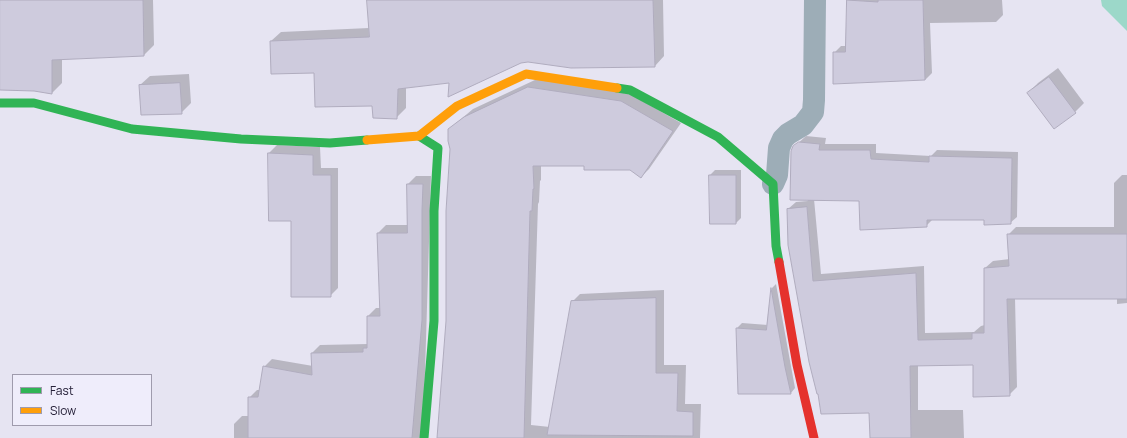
<!DOCTYPE html>
<html>
<head>
<meta charset="utf-8">
<style>
	body { margin:0 }
	#map { position:relative; width:1127px; height:438px; overflow:hidden; background:#e6e4f2; font-family:Manrope,sans-serif }
	canvas { display:block }
	.legend { position:absolute; left:12px; top:374px; width:140px; height:52px; box-sizing:border-box; background:#efedfb; border:1px solid #9f9bad; margin:0; padding:5px 7px; list-style:none; font-size:12px; color:#262139 }
	.legend li { display:flex; align-items:center; gap:8px; height:20px }
	.legend b { width:20px; border:1px solid #9f9bad }
</style>
</head>
<body>
<div id="map">
<canvas width="1127" height="438"></canvas>
<ul class="legend">
<li><b style="height:5px;background:#30b455"></b>Fast</li>
<li><b style="height:5px;background:#ff9f0a"></b>Slow</li>
</ul>
</div>
<script>
const c = document.querySelector('canvas').getContext('2d');
c.lineJoin = 'round';
function paint(path, color) { c.fillStyle = color; c.fill(path, 'evenodd'); }
function stroke(path, color, width, dash) { c.strokeStyle = color; c.lineWidth = width; c.lineCap = dash ? 'butt' : 'round'; c.setLineDash(dash || []); c.stroke(path); }
paint(new Path2D(`
	M1101,0H1127V31L1102,6Z`), '#9cd8c9');
paint(new Path2D(`
	M0,0H153L154,45L144,55L62,58V83L52,93L34,90H0Z
	M368,0H663L664,56L655,66L528,61L450,82L406,87V108L396,118L315,72L271,41L281,32L369,28Z
	M848,0H1002L1003,15L996,22L930,23L932,73L925,80L834,53L841,46H846Z
	M1058,68L1084,103L1075,112L1028,93L1038,83Z
	M189,74L191,103L181,113L140,85L150,76Z
	M537,79L630,94L681,123L649,169L641,177L631,169L585,165H541V180L540,181L539,202L538,204L531,425L550,427L572,302L580,294L664,290V365H686L685,404H701L700,438H438L447,322L451,149L449,129L473,109Z
	M806,136L826,138L825,144H876V153L931,156L937,150L1018,152L1017,217L1010,223L985,219H933L926,226L860,200L814,199L821,274L924,266L925,333L974,332L981,326L985,325V268L993,261L1010,259L1008,235L1016,227H1114V183L1122,175H1127V303L1117,304V298H1015L1017,387L1009,395L974,364L918,365V410H963L964,438H871L870,412L822,413L788,209L796,202L808,201L794,147Z
	M277,145L320,147L321,168H338V288L330,296L292,220L269,153Z
	M715,170H741V218L736,223L710,175Z
	M416,176H431L423,438H234V424L242,416H249V398L257,390H260L264,367L272,359L313,366L312,353L320,345L368,344V316L376,308H381L378,233L386,225H408V184Z
	M776,284L795,388L791,393L737,328L742,323L768,325L772,288Z`), '#0003');
const building = new Path2D(`
	M0,0H143L144,56L52,60V94L34,91L0,90Z
	M367,0H653L655,67L571,68L528,62L521,63L448,97L449,83L398,89L397,119L373,118L372,106L315,107L314,73L271,74L270,41L369,37Z
	M847,0L878,2V0H923L925,80L833,84V52H845Z
	M1049,77L1076,113L1054,129L1027,93Z
	M180,83L182,114L141,115L139,85Z
	M528,87L621,101L673,131L641,178L630,170H584V166H533L534,189H533L532,211H530L524,438H437L446,321V211L450,149L448,141V129L464,117Z
	M799,142L820,144L819,150H870L871,159L929,162V156L1012,158L1011,224L984,225V220H927V227L860,230L859,201L790,200L791,151L793,146Z
	M268,153L313,155V175H331V297H291V221H269Z
	M709,175H736V224H710Z
	M407,184H423L422,211V320L412,438H248V397H258L263,366L312,375L311,353L363,352V348H367V316H380L377,233H407Z
	M807,207L813,281L916,273L918,340L972,339V333H984V268L1009,266L1007,234H1127V299H1007L1010,396L973,397V365L910,366L911,438H870L869,413L821,414L818,394H817L809,362L788,245L787,209Z
	M771,288L785,367L791,394H738L736,328L766,330Z
	M656,298V373H678L677,411L693,412V436L547,435L571,301Z`);
paint(building, '#cecbdd');
stroke(building, '#b0acbe', 1);
stroke(new Path2D(`
	M773,184L777,175L779,148L783,139L788,134L803,125L813,112L814,100L815,0`), '#9dadb7', 22);
stroke(new Path2D(`
	M617,88L630,90L718,137L773,184L776,246L779,262
	M0,103H34L132,129L241,139L330,143L367,140
	M419,136L438,148L434,211V321L424,438`), '#30b455', 9);
stroke(new Path2D(`
	M367,140L419,136L457,106L526,74L617,88`), '#ff9f0a', 9);
stroke(new Path2D(`
	M779,262L797,365L814,438`), '#e5322d', 9);
</script>
</body>
</html>
